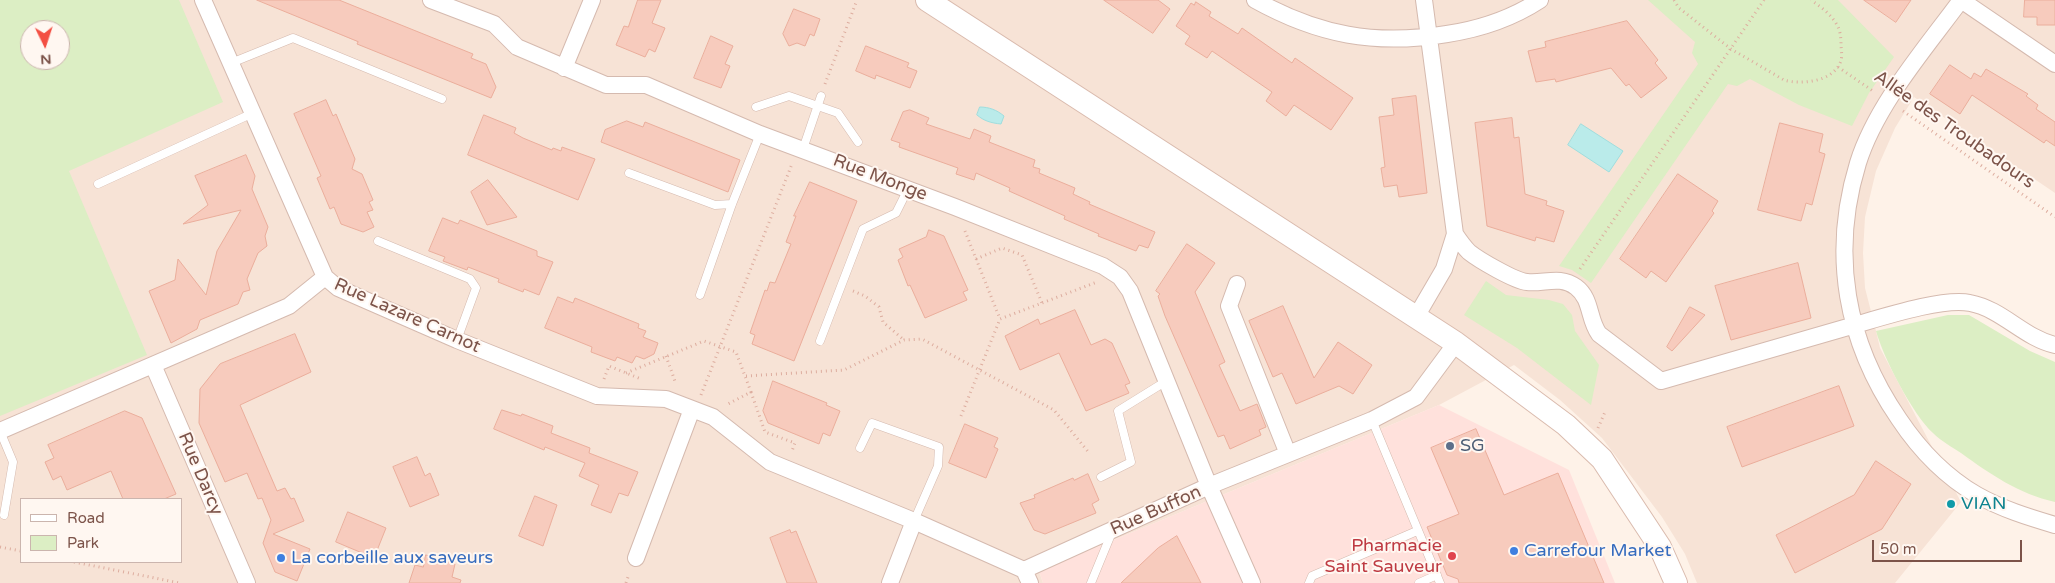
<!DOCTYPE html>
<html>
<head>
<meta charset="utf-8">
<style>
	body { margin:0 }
	#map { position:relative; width:2055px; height:583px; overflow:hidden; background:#fef2e8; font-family:"Varela Round",sans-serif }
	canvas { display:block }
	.legend { position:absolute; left:20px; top:498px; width:162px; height:65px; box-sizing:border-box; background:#fff7f1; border:1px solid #cbb5ae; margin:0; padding:6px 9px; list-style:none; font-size:15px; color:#7c5349 }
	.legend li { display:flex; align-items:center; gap:10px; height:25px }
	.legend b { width:25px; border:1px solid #cbb5ae }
	.north { position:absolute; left:20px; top:20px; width:50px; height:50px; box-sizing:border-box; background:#fff7f1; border:1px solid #cbb5ae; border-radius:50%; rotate:176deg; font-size:14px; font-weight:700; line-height:20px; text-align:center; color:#7c5349 }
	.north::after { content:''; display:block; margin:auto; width:18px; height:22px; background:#f34f43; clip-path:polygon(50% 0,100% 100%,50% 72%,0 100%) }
	.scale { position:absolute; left:1872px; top:540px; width:150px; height:22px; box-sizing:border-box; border:2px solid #7c5349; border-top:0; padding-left:6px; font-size:15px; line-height:18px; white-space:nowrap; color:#7c5349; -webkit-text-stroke:4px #fff7f1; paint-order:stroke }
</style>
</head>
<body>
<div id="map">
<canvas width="2055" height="583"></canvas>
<ul class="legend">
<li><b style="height:6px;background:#fff"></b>Road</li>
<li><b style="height:14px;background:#dceec4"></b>Park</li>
</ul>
<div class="north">N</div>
<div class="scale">50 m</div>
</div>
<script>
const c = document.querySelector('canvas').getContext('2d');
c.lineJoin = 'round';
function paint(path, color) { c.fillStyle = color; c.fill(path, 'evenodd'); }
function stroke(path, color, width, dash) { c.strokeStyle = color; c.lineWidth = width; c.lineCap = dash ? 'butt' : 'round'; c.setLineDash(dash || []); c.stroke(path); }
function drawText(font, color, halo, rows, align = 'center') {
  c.font = font + ' "Varela Round",sans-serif'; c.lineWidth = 4; c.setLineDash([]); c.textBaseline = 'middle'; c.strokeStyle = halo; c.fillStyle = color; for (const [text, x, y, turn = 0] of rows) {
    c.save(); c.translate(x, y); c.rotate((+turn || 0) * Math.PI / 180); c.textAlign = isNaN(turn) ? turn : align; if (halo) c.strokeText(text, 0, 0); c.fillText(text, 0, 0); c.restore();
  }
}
paint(new Path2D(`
	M0,0H2055V193L1914,97L1895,128L1876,171L1865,217L1863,253L1865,288L1876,331L1880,348L1961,502L1895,583H1697L1685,554L1662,517L1602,438L1560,400L1514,365L1439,405L1039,571L1043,583H0ZM30,30H60V60H30ZM21,499H181V562H21Z`), '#f7e3d6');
paint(new Path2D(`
	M1439,405L1569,470L1615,583H1043L1039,571Z`), '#ffe1dc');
paint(new Path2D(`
	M0,0H179L223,102L69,171L147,355L0,416ZM30,30H60V60H30Z
	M1648,0H1838L1894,57L1869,93L1852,126L1799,105L1750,79L1737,86L1728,84L1591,283L1572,270L1559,266L1698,64L1692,53L1695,42Z
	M1486,281L1506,295L1549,300L1563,304L1572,315L1575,331L1599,365L1591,405L1517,348L1464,315Z
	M1948,315H1969L2030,351L2055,362V502C2019,494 1990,474 1961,453C1952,447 1941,441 1933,433C1913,415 1883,357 1876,331Z`), '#dceec4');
const water = new Path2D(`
	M980,107C989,107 997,110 1004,116L1001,124C991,123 984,121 977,115Z
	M1581,124L1623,151L1609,172L1568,145Z`);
paint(water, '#baebea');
stroke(water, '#9fdede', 1);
const building = new Path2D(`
	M257,0H339L473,54L471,58L486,64L496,87L491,98L357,44L358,42Z
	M638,0H661L652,23L665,28L655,52L649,49L645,57L616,45L624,26L628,27Z
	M1104,0H1158L1170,9L1153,33Z
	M1864,0H1911L1896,22Z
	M2025,0H2055V25H2037V17H2024Z
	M1196,2L1211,12L1209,16L1238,34L1242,28L1292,63L1295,58L1353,98L1331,130L1294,105L1286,116L1266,101L1272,92L1212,51L1207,58L1185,44L1190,36L1176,26L1191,3L1194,5Z
	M794,9L820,19L814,36L810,34L805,46L797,43L789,46L783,34Z
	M1627,21L1658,60L1655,63L1667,78L1641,98L1629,84L1626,86L1611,68L1556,82L1555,79L1536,82L1528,51L1546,47L1545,42Z
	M711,36L733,46L725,64L730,66L721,88L694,78Z
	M866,46L909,63L907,67L917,71L910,88L876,75L875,79L856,71Z
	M1950,65L1971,79L1974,73L1981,77L1986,69L2028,94L2026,96L2038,105L2036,109L2055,122V146L2046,140L2044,143L1972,95L1960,114L1930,94Z
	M1416,96L1427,193L1399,197L1397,185L1384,187L1381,168L1385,167L1379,117L1394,115L1392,99Z
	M326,100L333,116L336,114L355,159L352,169L362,174L373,200L369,202L373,210L367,212L374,227L363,232L341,224L334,207L330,209L317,178L321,176L294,114Z
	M910,110L929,118L926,124L970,139L974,129L991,136L989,142L1035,160L1033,167L1040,169L1039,173L1075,188L1073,194L1090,202L1089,204L1155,232L1148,248L1139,245L1136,251L1098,236L1099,234L1064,219L1065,216L1009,191L1010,188L976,173L974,180L956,174L958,168L899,147L900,143L891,140L903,112Z
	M484,115L516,128L514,133L523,138L552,150L553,148L561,151L562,147L595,159L578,200L468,155Z
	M1512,118L1514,138L1519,137L1525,194L1547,201L1546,205L1564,211L1554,242L1536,237L1535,241L1487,226L1475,123Z
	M627,121L643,127L645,122L740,160L728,192L601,142L605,130Z
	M1780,123L1823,134L1819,152L1825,154L1812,205L1806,203L1801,221L1758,210Z
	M246,155L255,176L252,189L268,227L265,236L267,246L258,253L247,279L250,290L243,292L238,304L200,320L197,329L171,343L149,291L175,280L178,259L206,295L217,251L241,210L183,224L208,205L195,176Z
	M1678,174L1718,201L1712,211L1714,213L1666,282L1651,271L1646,278L1620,259Z
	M488,180L517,217L487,225L471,192Z
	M810,182L857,201L794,361L752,344L755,335L750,333L765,290L767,291L770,282L775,283L791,244L786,242L796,216H794Z
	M443,218L458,224L460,220L537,251V256L553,262L539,295L524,289L523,292L498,282L499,279L468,267L467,270L443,261L445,257L429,251Z
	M929,230L944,236L968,290L963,292L967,300L925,318L910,285L908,286L898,260L903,257L899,249L926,237Z
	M1187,244L1215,263L1195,292L1225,362L1219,365L1240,411L1257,404L1266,427L1259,430L1261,435L1230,449L1224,435L1218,437L1165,316L1158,296L1160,294L1156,291Z
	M1798,263L1811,318L1731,340L1715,286Z
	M558,297L573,303L575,298L639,324L638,328L646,331L643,337L658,343L654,354L644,359L636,356L632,363L617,357L615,361L591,352L592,347L545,328Z
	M1283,306L1314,378L1338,342L1372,365L1353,394L1339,386L1296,404L1282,373L1273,377L1249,321Z
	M1690,307L1705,315L1672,351L1667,347Z
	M1075,310L1091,345L1105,339L1112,343L1130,383L1125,385L1129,393L1086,411L1059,353L1020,370L1005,336L1038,319L1040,324Z
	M295,334L311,372L240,405L277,491L285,488L291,499L294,498L304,521L273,534L310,549L297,581L275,572L263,543L271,520L262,498L258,499L247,473L225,482L199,423L200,389L220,364Z
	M773,381L827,403L826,405L840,411L830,436L823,433L819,444L768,423L763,411Z
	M1839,386L1854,426L1742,467L1727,427Z
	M502,410L521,416L522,414L553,426L551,433L590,448L589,453L638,472L628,496L619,493L611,513L591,505L599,485L579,476L585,463L545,447L544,450L494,429Z
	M125,411L142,418L176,494L164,499H123L111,471L67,490L61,476L53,480L45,462L54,458L48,445Z
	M965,424L998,438L994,447L998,449L986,478L949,463Z
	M1476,429L1504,495L1558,473L1604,583H1459L1458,579L1447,575L1427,527L1459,514L1431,448Z
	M417,457L425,476L430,473L439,495L410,507L393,467Z
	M1876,461L1911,484L1882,529L1795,573L1776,535L1854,495Z
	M1088,474L1099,500L1092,504L1096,513L1045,534L1034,530L1020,503L1035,498L1034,495L1073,478L1074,480Z
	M535,496L557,505L543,546L519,536Z
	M348,512L386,528L374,558L336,542Z
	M790,530L791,533L796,531L817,583H787L770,538Z
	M1177,536L1201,583H1121L1158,548Z
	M426,555L455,564L452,577L461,580L460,583H409L415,565L423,567Z`);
paint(building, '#f7cbbd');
stroke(building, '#ebae9c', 1);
const lane = new Path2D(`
	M231,63L293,38L442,99
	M756,107L789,96L838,113L858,142
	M803,149L821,96
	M629,173L715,205L732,204
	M98,184L253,113
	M378,241L470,279L476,288L457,340
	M700,295L732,204L760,134
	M820,341L863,229L896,213L908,189
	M1372,420L1440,583
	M0,431L13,462L4,515
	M860,448L872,423L939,447L938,466L914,521
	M1101,477L1131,462L1118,411L1168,380
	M1091,583L1112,532
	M1309,583L1312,576L1417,531
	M1419,583L1437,575`);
const street = new Path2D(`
	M203,0L325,277L338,288L457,340L597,396L666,399L713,417L770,462L914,521L1024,570L1030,583
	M431,0L494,24L517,47L606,85H646L760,134L955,207L1103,266L1120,277L1130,291L1209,486L1252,583
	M1255,0C1318,35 1375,46 1447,34C1480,29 1511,19 1540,0
	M1424,0L1455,234C1459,240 1464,247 1469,252C1479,260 1515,281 1527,282C1544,284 1560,275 1576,287C1592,299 1588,319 1599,334L1661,381C1723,363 1785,345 1848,327C1877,319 1942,297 1970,303C2002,309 2024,338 2055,345
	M2055,64L1961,0C1925,49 1876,105 1858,163C1830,254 1846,342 1899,419C1919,449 1946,477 1977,495C2002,509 2028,517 2055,525
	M564,68L592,0
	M1237,284L1229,306L1288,454
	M1416,317L1444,269L1455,234
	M153,365L247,583
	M0,431L289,306L325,277
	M636,558L692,409
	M1024,570L1209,486L1372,420L1416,397L1456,343
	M890,583L914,521`);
const secondary = new Path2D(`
	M927,0L1456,343L1566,425L1602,459L1660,547L1676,583`);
stroke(lane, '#d5baaf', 9);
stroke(street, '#d5baaf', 18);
stroke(secondary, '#dabbae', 24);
stroke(new Path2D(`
	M1674,0L1679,8L1731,49L1784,80C1800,85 1832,82 1840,63C1843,57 1841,50 1841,44C1841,37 1840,30 1837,25C1831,14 1821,7 1811,0
	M1838,67L1873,91
	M825,84L857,0
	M1903,111L2055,217
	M965,231L1000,319L1097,282
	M976,259L1002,248L1022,255L1042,303
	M1580,269L1764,0
	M853,291L865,296L879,307L883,322L904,340
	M666,356L676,384
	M626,373L704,341L736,352L751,392L726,405
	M746,376L844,370L904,340L922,339L1054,410L1090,454
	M604,379L609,366L641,379
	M751,392L765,432L795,443L792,451
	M701,395L792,164
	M961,416L1000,319
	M1598,428L1605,412
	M0,547L21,551
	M74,562L180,583
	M626,583L629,574`), '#ddad9f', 3, [1, 4]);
stroke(lane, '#fff', 8);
stroke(street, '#fff', 16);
stroke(secondary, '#fff', 22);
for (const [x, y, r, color] of [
	[1450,446,5,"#5c6f8a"],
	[1951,504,5,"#0f9aa8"],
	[1514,551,5,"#3f7fe0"],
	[1452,556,5,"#e0444e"],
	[281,558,5,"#3f7fe0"]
]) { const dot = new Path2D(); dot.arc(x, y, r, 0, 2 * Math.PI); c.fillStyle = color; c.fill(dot); stroke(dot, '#fff7f1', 2); }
drawText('18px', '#7c5349', '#fff7f1', [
	["Allée des Troubadours",1954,130,35],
	["Rue Monge",880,178,21],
	["Rue Lazare Carnot",407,316,24],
	["Rue Darcy",200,474,67],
	["Rue Buffon",1156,511,-24]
]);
drawText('18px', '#4e5e75', '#fff7f1', [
	["SG",1460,446]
], 'left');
drawText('18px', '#0d838f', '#fff7f1', [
	["VIAN",1961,504]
], 'left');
drawText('18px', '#be3a42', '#fff7f1', [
	["Pharmacie",1442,546],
	["Saint Sauveur",1442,567]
], 'right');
drawText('18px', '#366cbe', '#fff7f1', [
	["Carrefour Market",1524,551],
	["La corbeille aux saveurs",291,558]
], 'left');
</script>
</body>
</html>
